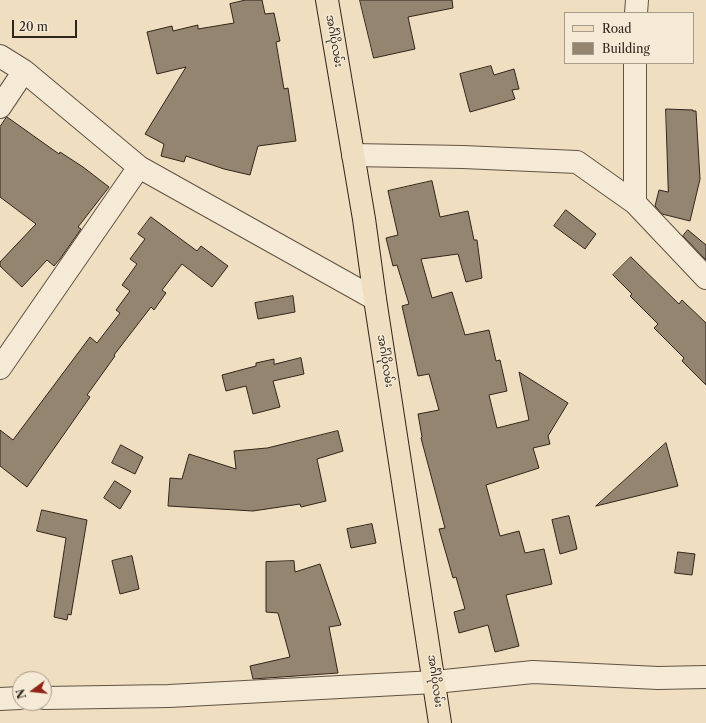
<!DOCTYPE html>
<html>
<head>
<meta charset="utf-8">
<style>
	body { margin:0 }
	#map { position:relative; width:706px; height:723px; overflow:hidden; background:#f0dec0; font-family:"Libre Caslon Text",serif }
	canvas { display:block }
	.legend { position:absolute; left:564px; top:12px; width:130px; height:52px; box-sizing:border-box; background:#f5ead6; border:1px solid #a79b8b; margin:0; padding:5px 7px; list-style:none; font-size:12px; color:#31251b }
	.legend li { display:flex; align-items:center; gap:8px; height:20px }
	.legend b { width:20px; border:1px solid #a79b8b }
	.north { position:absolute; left:12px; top:671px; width:40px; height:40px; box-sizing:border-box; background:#f5ead6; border:1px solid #a79b8b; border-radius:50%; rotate:255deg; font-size:11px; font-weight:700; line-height:16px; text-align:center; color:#31251b }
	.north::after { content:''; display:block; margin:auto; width:14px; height:18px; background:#8f2418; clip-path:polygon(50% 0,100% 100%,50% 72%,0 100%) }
	.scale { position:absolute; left:12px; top:20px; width:65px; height:18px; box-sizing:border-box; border:2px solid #31251b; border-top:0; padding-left:5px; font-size:12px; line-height:14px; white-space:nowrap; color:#31251b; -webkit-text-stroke:3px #f5ead6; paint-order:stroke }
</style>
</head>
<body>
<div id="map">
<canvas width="706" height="723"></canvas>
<ul class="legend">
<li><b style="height:5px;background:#f0dec0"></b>Road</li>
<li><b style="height:11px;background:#948571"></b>Building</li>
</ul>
<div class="north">N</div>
<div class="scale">20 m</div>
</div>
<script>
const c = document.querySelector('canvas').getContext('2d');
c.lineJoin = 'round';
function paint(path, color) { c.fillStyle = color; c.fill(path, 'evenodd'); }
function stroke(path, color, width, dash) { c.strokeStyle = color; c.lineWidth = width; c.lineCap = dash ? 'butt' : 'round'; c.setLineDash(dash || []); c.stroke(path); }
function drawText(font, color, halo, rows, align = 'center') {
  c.font = font + ' "Libre Caslon Text","Noto Sans Myanmar",serif'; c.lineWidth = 3; c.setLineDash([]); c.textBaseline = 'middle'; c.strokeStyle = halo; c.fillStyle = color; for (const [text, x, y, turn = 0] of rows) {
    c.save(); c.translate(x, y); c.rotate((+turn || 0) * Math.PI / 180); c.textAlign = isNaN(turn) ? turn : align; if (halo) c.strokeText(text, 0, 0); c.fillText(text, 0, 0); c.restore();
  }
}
const building = new Path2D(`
	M246,0H262L265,14L274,13L280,41L276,42L284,89L288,88L296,141L258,146L250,175L224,169L186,156L184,162L161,156L164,144L145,134L186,67L157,74L147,32L172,26L173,31L198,25V29L234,23L230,4Z
	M360,0H452L453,8L408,17L415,49L374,58Z
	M491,66L494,75L514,69L519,89L512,90L515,99L470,112L460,74Z
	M666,109L693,110V111H696L700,179L690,221L662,214L655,206L659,190L668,192Z
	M7,117L59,154L60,152L83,167L109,187L78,227L81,229L60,259L54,266L47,260L22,287L0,266V262L36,224L0,197V127Z
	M432,181L440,217L468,211L474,240H477L482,278L466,282L458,254L421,259L432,298L452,292L465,335L489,330L496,361L500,360L507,391L489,395L497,428L529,420L519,372L568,403L548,436L550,444L533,448L539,468L486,485L500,536L519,531L525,553L544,549L552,584L506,595L519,646L495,652L488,625L459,633L454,612L465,609L456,577L453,578L439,529L445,528L421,438L422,437L418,414L439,410L429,374L418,376L402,306L409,304L397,265L393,266L386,238L398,235L388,191Z
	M566,210L596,234L585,249L554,226Z
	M151,217L197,251L201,246L228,266L212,287L182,264L162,290L166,293L154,310L151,307L114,355L115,356L87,395L90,397L27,487L0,466V430L13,440L90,337L97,343L120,313L116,310L130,291L122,285L137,264L130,259L145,239L138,234Z
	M688,230L706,245V260L683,236Z
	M631,257L679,304L682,300L706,323V385L682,361L684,358L654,328L658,324L630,296L632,294L613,275Z
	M293,296L295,312L258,319L255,303Z
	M301,358L304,374L273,381L280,407L253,414L246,386L226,391L222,375L256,366V363L274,359V364Z
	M338,431L343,451L317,459L326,501L301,507L300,504L253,511L168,506L170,478L182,479L189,454L236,469L234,451L267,448Z
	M666,443L678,486L596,506Z
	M121,445L143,457L135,474L112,463Z
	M115,481L131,491L120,509L104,498Z
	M42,510L87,520L71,615L68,614L67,620L54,617L66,538L37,531Z
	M569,516L577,549L560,554L552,520Z
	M372,524L376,543L351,548L347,529Z
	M678,552L695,554L692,575L675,573Z
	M132,556L139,589L120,594L112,561Z
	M294,561L295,572L320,564L341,625L329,627L338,673L253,679L250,666L290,657L278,613L266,612V562Z`);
paint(building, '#948571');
stroke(building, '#31251b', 1);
const minor = new Path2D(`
	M636,13L637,0
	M0,56L24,71L0,107
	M24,71L139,167L375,299
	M353,155L463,157L577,162L635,203L706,278
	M635,203V63
	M0,368L139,167
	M44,698L169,696L435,682L533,672L658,678L706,677
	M0,699L20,698`);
const primary = new Path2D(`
	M327,0L364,219L375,299L440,723`);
stroke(minor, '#615344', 24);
stroke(primary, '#31251b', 24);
stroke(minor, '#f5ead6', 22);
stroke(primary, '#f0dec0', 22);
drawText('11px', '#31251b', '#f5ead6', [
	["အင်္ဂါပိုလမ်း",334,41,80],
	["အင်္ဂါပိုလမ်း",385,361,81],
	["အင်္ဂါပိုလမ်း",435,681,82]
]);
</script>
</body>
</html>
